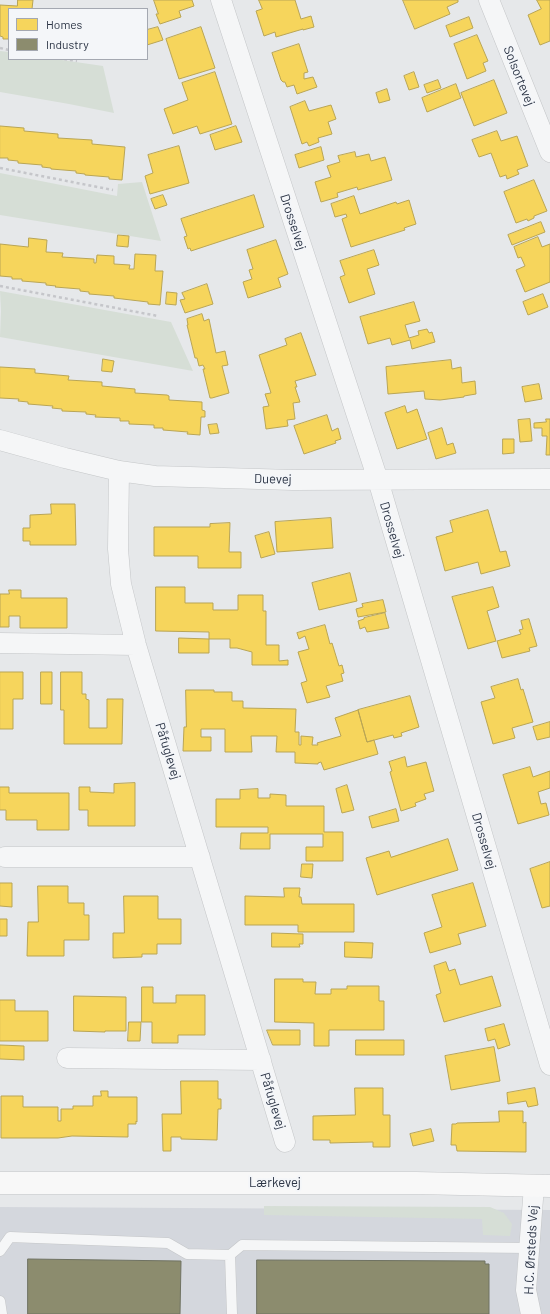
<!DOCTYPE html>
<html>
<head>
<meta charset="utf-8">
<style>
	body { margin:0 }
	#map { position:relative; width:550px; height:1314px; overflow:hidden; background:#e6e8ea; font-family:Barlow,sans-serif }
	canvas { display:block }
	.legend { position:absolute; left:8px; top:8px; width:140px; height:52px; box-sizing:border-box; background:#f4f6f9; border:1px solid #a4a8b1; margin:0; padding:5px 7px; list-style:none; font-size:12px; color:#2b3445 }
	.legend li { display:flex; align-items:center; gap:8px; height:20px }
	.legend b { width:20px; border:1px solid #a4a8b1 }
</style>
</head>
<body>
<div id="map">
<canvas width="550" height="1314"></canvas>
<ul class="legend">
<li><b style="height:11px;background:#f6d55c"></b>Homes</li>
<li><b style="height:11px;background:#8c8c6e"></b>Industry</li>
</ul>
</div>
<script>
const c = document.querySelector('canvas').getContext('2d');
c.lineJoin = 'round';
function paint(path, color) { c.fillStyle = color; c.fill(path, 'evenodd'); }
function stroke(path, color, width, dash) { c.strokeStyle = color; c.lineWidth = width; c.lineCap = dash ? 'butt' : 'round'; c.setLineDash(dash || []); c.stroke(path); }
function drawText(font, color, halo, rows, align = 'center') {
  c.font = font + ' Barlow,sans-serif'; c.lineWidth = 4; c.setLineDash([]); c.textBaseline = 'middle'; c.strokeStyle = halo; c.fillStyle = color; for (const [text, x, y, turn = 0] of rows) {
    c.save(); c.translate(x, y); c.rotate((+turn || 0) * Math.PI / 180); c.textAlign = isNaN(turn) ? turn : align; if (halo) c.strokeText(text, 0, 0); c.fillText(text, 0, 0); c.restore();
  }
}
paint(new Path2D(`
	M0,1207L550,1210V1314H0Z`), '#d4d7dd');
paint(new Path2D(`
	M0,51L9,52V59H55L103,66L114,113L69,104L0,92Z
	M0,173L117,196L118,184L142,182L161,241L0,215Z
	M0,291L171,322L193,371L0,337L1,311Z
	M264,1206L490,1207L504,1213L512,1224L510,1236L483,1235L482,1219L264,1215Z`), '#d6ded6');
const homes = new Path2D(`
	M18,0H33L32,9H9V39H3V37L0,36V5L17,6Z
	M154,0H192L194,6L179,11L181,17L160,24L156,14H158Z
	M259,0H295L301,19L311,16L314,27L303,30V29L276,37L275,32L264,36L256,11L262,9Z
	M403,0H458V2L447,7L450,14L415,29Z
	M537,0H550V41L540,45L528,15L541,9Z
	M469,17L473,28L450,37L446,26Z
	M158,27L163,40L147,45V30Z
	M201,27L215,68L179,79L166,39Z
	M477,35L488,61L483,63L486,71L467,79L454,44Z
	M299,44L308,72L304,73V79L313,77L317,87L297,94L294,85L287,87L285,82H283L281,80L272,53Z
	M215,72L232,124L200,134L197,126L173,134L164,109L188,100L182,83Z
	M414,72L419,87L409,90L404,76Z
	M438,80L441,88L427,93L424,85Z
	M494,80L507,113L474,126L461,93Z
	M456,84L461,98L427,112L422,98Z
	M387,89L390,100L379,103L376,93Z
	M305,101L309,111L331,105L336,119L328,122L332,134L318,138L319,142L309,146L307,142L302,144L290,107Z
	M0,126L24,128V131L58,134V138L92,140V144L125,147L122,180L109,179V177L85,175V174L76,173V171L51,169V168L42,167V165L18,163V161L8,160V158H0Z
	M236,126L242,142L215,150L210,135Z
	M497,131L501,141L517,136L528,166L517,170L519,174L507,179L506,175L500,177L491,153L479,157L472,140Z
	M179,146L189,183L150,194L145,176L153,173L148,155Z
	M321,147L324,160L299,168L295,155Z
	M355,152L356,157L369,154L371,161L385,157L392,180L358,190L357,187L337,193L338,197L321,202L315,182L331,177L327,166L340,162L338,156Z
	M534,180L547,211L534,216V218L528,221L527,219L516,223L504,192Z
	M163,195L167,205L155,209L151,199Z
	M254,195L264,227L191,251L190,248L188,249L184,237L187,236L181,219Z
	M354,196L360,214L396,202L397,204L409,200L416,224L404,228L405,230L351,247L342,219L347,217L346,214L335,217L331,204Z
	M541,222L545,232L512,245L508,235Z
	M118,235L129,236L128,247L117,246Z
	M538,237L542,247L550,244V282L525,292L516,270L525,266L521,257L518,258L514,247Z
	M29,238L47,240L46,252L63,253L62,257L94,259V263H96L97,255L114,256V264L130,265L129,269H134L135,254L156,255L155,271H163L160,305L148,304V302L114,298V296L89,294V292L80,291V289L55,287L56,286L46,285V283L22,281V279H12V277L0,276V244L28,247Z
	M276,240L288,274L278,278L281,287L248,298L243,282L252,279L249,270L253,269L247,250Z
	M374,250L379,265L367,269L375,294L349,303L340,277L345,275L340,261Z
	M207,284L213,304L185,313L180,300L185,299L182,293Z
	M167,292L177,293L176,305L166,304Z
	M543,294L548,307L528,315L523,302Z
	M414,302L420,321L405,325L409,338L419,335L418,331L427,329L429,333L432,332L435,342L412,349L410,340L392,345L390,338L368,344L360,317Z
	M202,314L204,321L209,319L216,353L225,351L228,365L222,366L229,393L212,398H210L203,369H205L203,365L199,366L197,358H195L187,325H188L187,319Z
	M301,333L316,375L295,381L297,387H295L300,402L293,403L295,419L287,420L288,426L266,429L263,407L269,406L265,394L271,393L259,355L287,345L285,339Z
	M103,359L114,361L112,372L102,371Z
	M451,360L452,369L461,367L462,383L475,381L476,394L464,396V397L440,400L425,399L424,391L388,394L386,367Z
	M0,367L35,369V373L69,376L68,380L102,382V386L135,389V393L167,395L169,396V400L202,402V410L205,411V417H201L200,435L187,434L188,432L163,430V428H154V425L129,424V421H120V418L95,417L96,415L86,414V412L62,411V409L52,408L53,406L28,404V402L18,401L19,399L0,398Z
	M539,384L542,399L525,402L522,387Z
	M405,406L407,413L417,409L427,439L397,449L385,413Z
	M327,415L332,431L338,428L341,439L335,441L336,443L304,454L294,426Z
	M530,419L532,441L520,442L518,420Z
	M546,419H550V455H546L547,436H542V428H534V423L546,422Z
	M217,424L219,433L210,434L208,425Z
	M442,428L447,445L453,443L456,453L436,459L428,433Z
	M503,439H514V453L503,454Z
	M51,504H75L76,545H30V541H23V528H30V515L51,514Z
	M488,510L500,552L506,551L510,566L481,574L478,562L445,571L436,537L453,532L450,521Z
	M331,518L333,548L277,552L275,522Z
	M230,523L229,552H241V568H198V556H154V527H210V524Z
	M269,532L275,554L261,558L255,536Z
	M350,573L357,601L319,610L312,583Z
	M156,587H185V603H213V610H238V595H263V611H266V645H279V661L288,660V665H252V652L237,648H230V639H209V632L156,631Z
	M493,587L499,607L487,611L496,641L468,649L452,597Z
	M9,590H21V598H67V628H20V616H9V627H0V594H9Z
	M383,600L386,612L358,617L356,609L363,607L362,604Z
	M385,613L389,628L367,632L365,627L360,629L358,621L364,619V618Z
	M529,619L537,646L529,648L530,651L502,658L497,641L521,634L519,630L523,629L521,621Z
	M325,625L330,644L332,643L339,666L342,665L344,673L341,674L343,681L326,686L330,697L307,703L301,683L307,681L298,652L309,649L305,636L299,639L297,633Z
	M179,638L209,639V653H179Z
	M0,672H23V699H13V729H0Z
	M41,672H52V704H41Z
	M61,672H82V694H86V699L89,700V728H107V699H123L122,744H64V710H61Z
	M518,679L521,690L523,689L533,722L512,728L515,738L493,744L481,702L495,698L491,687Z
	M186,690H214V692H232V701H243V708L296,709L295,732H299V745H301V736L313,737L312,745H318L317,743L341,736L335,718L358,710L367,742L374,740L378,754L324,770L321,762L318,763V764L295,763V752H276L277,736H251L252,752H225V729H201V737H211V751H183L184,727H186Z
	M410,696L419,727L401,733L402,736L394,738L393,735L367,742L358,710Z
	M550,722V737L537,740L533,727Z
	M405,757L407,767L426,762L434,791L424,794L426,799L415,803L416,806L401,811L390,772L392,771L389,762Z
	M530,767L533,777L550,771V788L538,792L541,804L546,803L549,815L518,824L503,775Z
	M135,783V826H88V810H79V787H90V792L114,793V784Z
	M347,785L354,810L342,813L336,789Z
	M0,787H9V793H69V830H37V820H6V810H0Z
	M258,789V798H270V794L286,795V806H324V832H343V861H306V847H323V834H270V849H240L241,833H268V827H216V799H240V790Z
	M396,809L399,821L372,828L369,817Z
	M448,839L458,870L377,895L366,858L389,851L391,857Z
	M550,862V906L542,908L530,869Z
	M302,864H313L312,878L301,877Z
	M0,883H12V907L0,906Z
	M473,883L486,926L458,934L461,944L430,953L424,933L442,927L432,895Z
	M38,886H68V903H84V915H89V940H64V956H27L28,922H38Z
	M284,888H300L299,897H301L302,904H354V932H298V925H245V896L284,897Z
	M124,896H158V919H181V944H157V954H142V957L113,958V933H124Z
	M0,919H7V936H0Z
	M272,933L303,934V944H299L300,947H272Z
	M345,942L373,943L372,958L345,957Z
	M446,962L449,971L455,969L460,985L492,976L501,1006L444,1022L436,995L441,993L434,966Z
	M275,979H303V982H316L315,994H331V989H347V986H379V1001H384V1030H329V1046H314V1023L275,1022Z
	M142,987H153V1003H176V995H205V1035H178V1043H152V1022H142Z
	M74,996L126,997V1031H105V1032L74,1031Z
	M0,1000H15V1011H48V1041H0Z
	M129,1022H141L140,1041H128Z
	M504,1024L510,1045L498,1049L495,1039L488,1041L485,1029Z
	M267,1030H300V1045H273Z
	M356,1040H404V1055H356Z
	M0,1045L24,1046V1060L0,1059Z
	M494,1047L500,1081L451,1090L445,1056Z
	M181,1081H218V1099H221V1109H218L217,1140L181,1139V1137H171V1151H163L162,1114H181Z
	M355,1088H383V1115H390V1147H373V1142L330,1143V1140H313V1116L355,1115Z
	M535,1088L538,1105L528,1107L526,1101L508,1104L507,1093Z
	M101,1091H108V1097H137V1122L136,1121V1124H128V1137L72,1136L58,1138H1V1096H23V1107H58V1121H61V1109H73V1106H93V1096H101Z
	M499,1111H523V1123L526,1122V1152L457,1151L456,1145H451L452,1124H456L457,1123L499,1122Z
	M431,1129L434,1141L413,1146L410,1134Z`);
paint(homes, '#f6d55c');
stroke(homes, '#b9a555', 1);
const industry = new Path2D(`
	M28,1259L181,1261L180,1314H28Z
	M257,1260L485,1261V1264H489V1314H257Z`);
paint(industry, '#8c8c6e');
stroke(industry, '#6f7262', 1);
const lane = new Path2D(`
	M0,1251L10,1237L168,1243L187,1254L230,1255L232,1314
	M230,1255L242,1245L529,1248
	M0,1301L2,1314`);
const street = new Path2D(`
	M221,0L378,480L550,1065
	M489,0L550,152
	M0,440L65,458L119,471L155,476L293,480L550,479
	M119,471L118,549L121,584L136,645L285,1142
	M0,643L136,645
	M5,857H200
	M67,1058L261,1060
	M531,1314L526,1290L534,1186`);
const secondary = new Path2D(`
	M0,1183H416L550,1186`);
stroke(lane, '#c4c6c8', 11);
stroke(street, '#c4c6c8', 21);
stroke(secondary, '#c4c6c8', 23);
stroke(new Path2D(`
	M0,48L9,50
	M64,59L77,61
	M0,168L113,190
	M0,286L158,316`), '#c5c6ca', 2.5, [3, 3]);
stroke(lane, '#f5f6f7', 10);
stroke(street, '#f5f6f7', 20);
stroke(secondary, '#f8f8f8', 22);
drawText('13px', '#2b3445', '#f4f6f9', [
	["Solsortevej",519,76,68],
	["Drosselvej",293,222,72],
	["Duevej",273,479,1],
	["Drosselvej",392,530,74],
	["Påfuglevej",168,751,73],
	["Drosselvej",484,841,74],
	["Påfuglevej",273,1101,73],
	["Lærkevej",275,1183],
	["H.C. Ørsteds Vej",531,1250,-87]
]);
</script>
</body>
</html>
